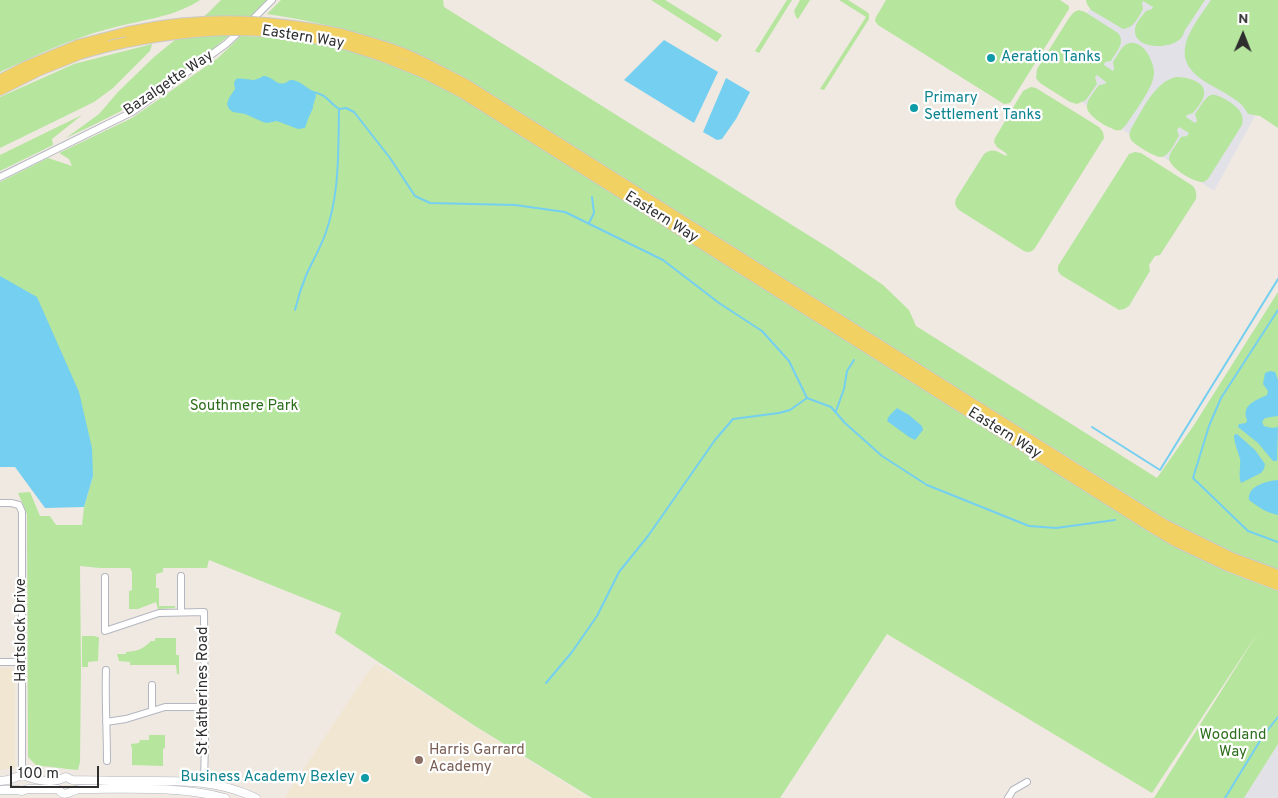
<!DOCTYPE html>
<html>
<head>
<meta charset="utf-8">
<style>
	body { margin:0 }
	#map { position:relative; width:1278px; height:798px; overflow:hidden; background:#efe9e1; font-family:Overpass,sans-serif }
	canvas { display:block }
	.north { position:absolute; left:1218px; top:10px; width:50px; height:50px; -webkit-text-stroke:4px #fff; paint-order:stroke; rotate:1deg; font-size:14px; font-weight:700; line-height:20px; text-align:center; color:#2e2e2e }
	.north::after { content:''; display:block; margin:auto; width:18px; height:22px; background:#2e2e2e; clip-path:polygon(50% 0,100% 100%,50% 72%,0 100%) }
	.scale { position:absolute; left:10px; top:766px; width:89px; height:22px; box-sizing:border-box; border:2px solid #2e2e2e; border-top:0; padding-left:6px; font-size:15px; line-height:18px; white-space:nowrap; color:#2e2e2e; -webkit-text-stroke:4px #fff; paint-order:stroke }
</style>
</head>
<body>
<div id="map">
<canvas width="1278" height="798"></canvas>
<div class="north">N</div>
<div class="scale">100 m</div>
</div>
<script>
const c = document.querySelector('canvas').getContext('2d');
c.lineJoin = 'round';
function paint(path, color) { c.fillStyle = color; c.fill(path, 'evenodd'); }
function stroke(path, color, width, dash) { c.strokeStyle = color; c.lineWidth = width; c.lineCap = dash ? 'butt' : 'round'; c.setLineDash(dash || []); c.stroke(path); }
function drawText(font, color, halo, rows, align = 'center') {
  c.font = font + ' Overpass,sans-serif'; c.lineWidth = 4.5; c.setLineDash([]); c.textBaseline = 'middle'; c.strokeStyle = halo; c.fillStyle = color; for (const [text, x, y, turn = 0] of rows) {
    c.save(); c.translate(x, y); c.rotate((+turn || 0) * Math.PI / 180); c.textAlign = isNaN(turn) ? turn : align; if (halo) c.strokeText(text, 0, 0); c.fillText(text, 0, 0); c.restore();
  }
}
paint(new Path2D(`
	M1095,0H1233L1261,105L1214,191L1047,79Z
	M1278,744V798H1243Z`), '#e3e1e8');
paint(new Path2D(`
	M376,664L460,716L469,723L589,798H288L285,797L368,672Z
	M0,668H11L15,674V766L14,768L0,770Z`), '#f0e6d1');
paint(new Path2D(`
	M0,0H200C173,18 139,20 108,29C70,39 35,56 0,72Z
	M221,0H267C228,40 183,74 135,103C113,116 89,127 66,138L99,114L118,92L154,57L208,13Z
	M281,0H443L444,7L832,250L883,285L909,310L916,326L1157,478L1194,425L1278,292V570L1230,553L1168,521L1106,481L444,67C431,61 418,54 405,49C361,32 314,21 267,14Z
	M651,0H665L722,35L717,42Z
	M787,0H792L759,53L755,51Z
	M800,0H810L798,19L796,17L794,11Z
	M839,0H848L867,12L869,14V19L824,90L820,89L866,17Z
	M886,0H1060L1069,6V9L1012,100L1010,103L1004,104L878,25L875,21L876,17Z
	M1086,0H1205C1198,10 1192,20 1185,30C1184,33 1182,38 1179,40C1169,49 1136,49 1135,32C1134,24 1142,16 1146,11L1152,9L1153,7L1143,1L1142,3L1143,9C1138,18 1134,28 1123,29L1091,10L1087,4Z
	M1211,0H1278V128L1260,116L1248,114C1243,103 1234,99 1225,93C1215,87 1201,81 1193,72C1171,49 1198,20 1211,0Z
	M1079,10L1085,12L1118,33C1126,43 1116,52 1111,61L1105,62L1104,65L1113,71L1114,69L1113,62C1117,57 1121,46 1127,44C1142,37 1155,62 1154,74C1153,88 1134,113 1126,125L1121,130C1118,130 1116,131 1113,129C1105,126 1086,115 1087,106C1087,99 1095,91 1099,85L1105,84L1106,82L1097,75L1095,77L1097,84L1086,100L1077,104L1070,102L1040,83L1036,78L1037,69L1069,18L1074,12Z
	M241,36L287,38L365,51L423,77L465,100L1074,484L1171,544L1225,571L1278,591V744L1244,798H1154L1259,631L1152,793L887,634L780,798H592L475,726L335,633L341,613L209,560L207,568H163V572L156,574V588H159V606H175V608L158,609L156,602L138,609H129V591L132,590V572L130,568H100L80,566L81,668L80,762L78,770C63,769 52,766 37,766L28,757L27,514L18,493L30,492L40,516H50L56,525H82L84,507L93,476L0,277V182L48,158L72,166L69,159L59,153L132,118L218,58Z
	M152,44L150,51L113,88L94,102L0,148V97L74,64Z
	M1176,77C1186,77 1207,81 1204,95C1203,101 1197,108 1193,113L1187,115L1186,117L1195,123L1197,121L1195,114C1199,109 1204,98 1211,95C1218,93 1238,106 1241,113C1243,117 1243,121 1242,125L1208,179L1204,182C1195,183 1169,168 1169,158C1170,151 1178,143 1181,137L1187,136L1189,133L1179,127L1177,130L1179,136C1175,142 1170,155 1162,157C1156,158 1135,145 1131,140C1129,136 1129,133 1131,129C1142,111 1154,82 1176,77Z
	M1031,87L1036,88L1099,127L1103,132L1104,138L1035,248C1032,252 1028,253 1024,251L959,210C955,206 954,202 957,197L984,154C993,147 998,152 1006,156L1007,154L997,147L994,142L995,138L1023,91Z
	M82,115L52,139L53,145L0,171V155Z
	M1135,152L1141,153L1193,186C1196,190 1197,194 1196,199L1160,255L1155,256L1149,265L1150,271L1129,306L1124,309L1119,310L1061,275L1058,271V266L1129,154Z
	M82,636H95L96,637H99L98,661L88,662V667H82Z
	M155,638H176V655H179V674H177L176,665H130V662L119,661L117,654H126V652C138,651 143,649 151,641H155Z
	M149,735H165V748L163,749V766L132,765V747H131V744L139,743L140,740H149Z`), '#b6e59e');
paint(new Path2D(`
	M664,40L718,72L694,123L624,80Z
	M263,76C275,76 277,90 290,80C301,80 305,88 315,92L316,96L313,106V108L308,119L305,128L298,129L277,121L267,123L263,122L245,114L233,112L229,109L227,104L229,98L235,89L234,83L236,79C248,77 252,84 263,76Z
	M726,78L750,92L736,119L722,139L717,140L703,132Z
	M0,276L37,297L79,392L92,448L93,476L84,507L45,508L15,467H0Z
	M1270,371L1275,372L1278,380V416L1265,418L1262,422L1264,426L1272,428L1278,427L1277,461H1273L1258,443L1238,427L1239,424L1246,423L1247,420C1241,405 1256,400 1267,395L1268,391L1263,384L1265,373Z
	M897,408L909,415L922,426L923,430L915,440L909,437L887,421L889,416Z
	M1237,434L1255,450L1265,464L1264,469L1261,473L1241,483C1238,476 1241,467 1240,459C1238,451 1234,443 1234,435Z
	M1278,480V515C1267,513 1258,507 1249,500C1247,486 1267,481 1278,480Z`), '#75cff0');
stroke(new Path2D(`
	M313,92C328,95 328,102 339,109L346,108L354,112L390,158L415,196L430,203L515,205L565,212L663,260L719,303L762,331L789,361L807,398L831,407L845,423L882,456L927,485L1029,526L1056,528L1115,520
	M589,223L594,213L592,197
	M295,310C298,297 302,285 307,273C313,261 320,248 325,235C340,194 338,153 339,110
	M1278,310L1221,398L1209,426L1193,478L1248,531L1278,542
	M836,411L844,389L847,371L854,360
	M1092,427L1160,470L1278,279
	M546,683L572,652L597,616L619,572L648,536L715,440L733,419L779,413L790,410L807,398
	M1225,798L1263,736L1278,717`), '#75cff0', 2);
const minor = new Path2D(`
	M249,23L272,0
	M0,177L132,112L226,44L241,30
	M0,503H11L19,505L22,512V775
	M105,577V631L159,613L204,612L205,741L204,782
	M181,612V576
	M0,662H22
	M106,670C105,700 107,731 107,761
	M152,685V711
	M106,722L126,719L165,707H205
	M1008,798L1013,790L1027,782`);
const tertiary = new Path2D(`
	M0,781L8,780L22,775C33,779 47,783 58,780C61,779 63,778 66,777L72,780C92,780 111,781 130,781C175,781 214,778 256,798
	M0,790H17L22,791L28,789H58C65,798 68,792 76,790C78,789 81,789 84,789C131,789 180,786 225,798`);
const primary = new Path2D(`
	M341,34C363,40 384,46 405,54C426,63 445,74 465,84L1165,525L1232,558L1278,575
	M345,44L382,56L422,72L461,92L1150,526L1175,541L1228,566L1278,585
	M0,80L27,66L78,45L128,32
	M0,90L40,70L80,54L109,46`);
stroke(minor, '#b4b7c1', 8);
stroke(tertiary, '#b4b7c1', 9);
stroke(primary, '#c9c9c9', 12);
stroke(minor, '#fff', 6);
stroke(tertiary, '#fff', 8);
stroke(primary, '#f2d163', 10);
const primaryBridge = new Path2D(`
	M128,32C148,28 168,24 189,23C240,18 291,24 341,34
	M109,46C162,34 218,26 273,32C297,34 321,39 345,44`);
stroke(primaryBridge, '#c9c9c9', 12, []);
stroke(primaryBridge, '#f2d163', 10);
for (const [x, y, r, color] of [
	[991,58,5,"#0f9aa8"],
	[914,108,5,"#0f9aa8"],
	[419,760,5,"#8d6e63"],
	[365,778,5,"#0f9aa8"]
]) { const dot = new Path2D(); dot.arc(x, y, r, 0, 2 * Math.PI); c.fillStyle = color; c.fill(dot); stroke(dot, '#fff', 2); }
drawText('15px', '#2e2e2e', '#fff', [
	["Eastern Way",303,38,9],
	["Bazalgette Way",169,84,-34],
	["Eastern Way",661,218,32],
	["Eastern Way",1004,434,32],
	["Hartslock Drive",22,630,-90],
	["St Katherines Road",204,691,-90]
]);
drawText('15px', '#0d838f', '#fff', [
	["Aeration Tanks",1001,58],
	["Primary",924,99],
	["Settlement Tanks",924,116],
	["Business Academy Bexley",355,778,"right"]
], 'left');
drawText('15px', '#2c6e1b', '#fff', [
	["Southmere Park",244,407],
	["Woodland",1233,736],
	["Way",1233,753]
]);
drawText('15px', '#785e54', '#fff', [
	["Harris Garrard",429,751],
	["Academy",429,768]
], 'left');
</script>
</body>
</html>
